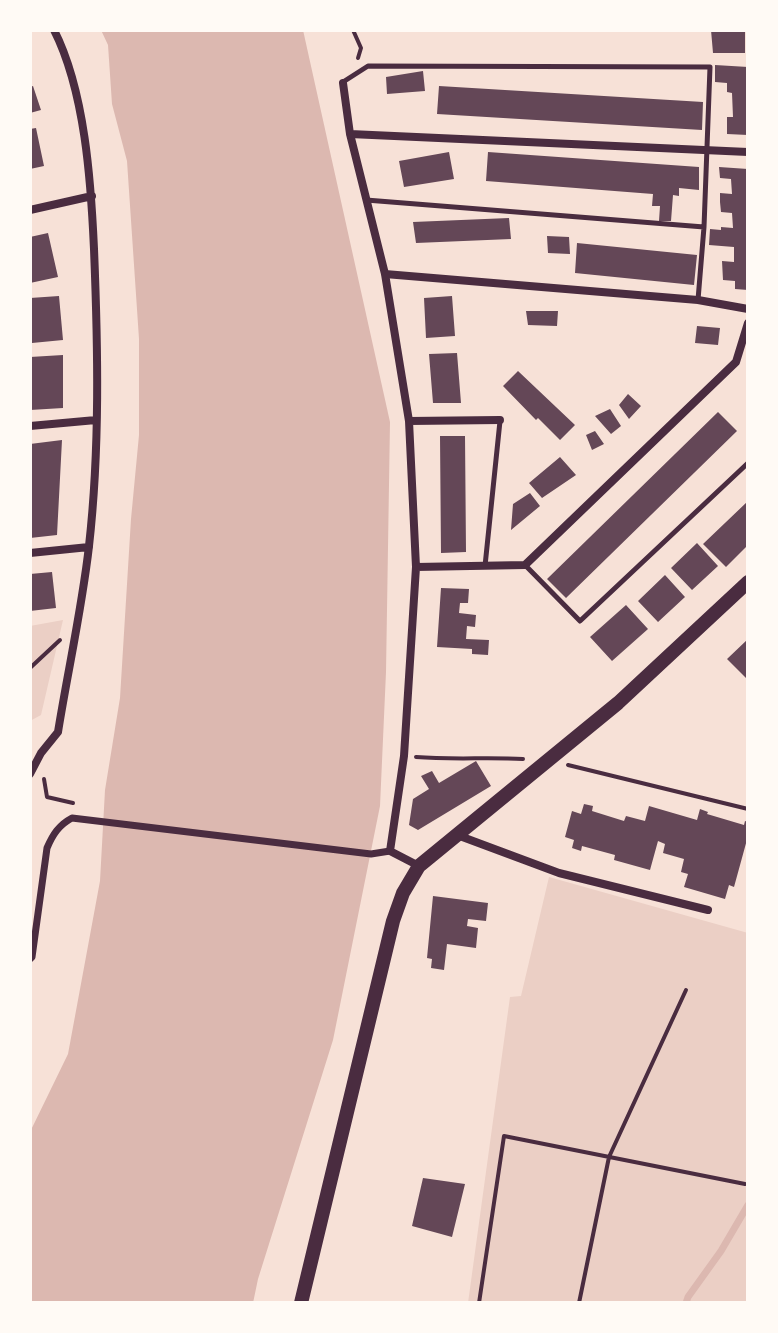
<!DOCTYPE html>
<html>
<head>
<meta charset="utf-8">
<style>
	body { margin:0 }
	#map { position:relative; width:778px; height:1333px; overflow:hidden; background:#f7e1d7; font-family:Arial,sans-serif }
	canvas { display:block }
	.frame { position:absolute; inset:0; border:32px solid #fffaf5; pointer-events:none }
</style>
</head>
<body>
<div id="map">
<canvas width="778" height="1333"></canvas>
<div class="frame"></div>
</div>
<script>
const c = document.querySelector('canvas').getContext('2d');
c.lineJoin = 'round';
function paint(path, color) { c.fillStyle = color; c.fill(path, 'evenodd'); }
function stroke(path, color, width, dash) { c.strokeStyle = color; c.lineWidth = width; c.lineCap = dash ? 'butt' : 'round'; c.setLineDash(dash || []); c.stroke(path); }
paint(new Path2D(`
	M63,620L41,715L30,721V626Z
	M549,877L748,933V1303H468L510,997L521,996Z`), '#ebcfc5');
paint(new Path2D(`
	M101,30H303L390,422L386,672L380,806L333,1040L258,1279L253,1303H30V1132L68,1054L100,881L105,790L120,698L131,519L139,435V339L127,161L112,104L108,45Z`), '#dcb8b0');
stroke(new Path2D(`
	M686,1303L688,1297L721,1251L748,1205`), '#dcb8b0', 7);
paint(new Path2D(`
	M711,30H745V53H713Z
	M715,65L748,67V135L727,134V117H733L732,93L727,92V83L715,82Z
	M423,71L425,91L387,94L386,77Z
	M33,86L41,110L30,113V87Z
	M439,86L703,102L702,130L437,114Z
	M36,128L44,166L30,169V129Z
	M449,152L454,179L404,187L399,161Z
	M488,152L699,167V190L679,188V196L673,195L671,221H659L660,206H652L653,194L486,181Z
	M719,167L748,169V290L735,289V281L723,280L722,261L734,262V247L709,245L710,229L721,230V227L733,228L732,213L721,212L720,202V193L732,194L731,179L720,178Z
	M509,218L511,239L416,243L413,222Z
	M48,233L58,277L30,283V237Z
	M547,236L569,237L570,254L548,253Z
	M577,243L697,255L694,285L575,273Z
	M59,296L63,340L32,343L30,298Z
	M452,296L455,336L426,338L424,298Z
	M526,311H558L557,326L528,325Z
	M697,326L720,328L718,345L695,343Z
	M457,353L461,403H433L429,354Z
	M63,355V408L30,410V357Z
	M518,371L575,425L560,440L538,418L536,420L503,386Z
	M628,394L641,406L629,419L619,405Z
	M610,409L621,426L611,434L595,416Z
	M718,412L737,431L566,598L547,579Z
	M595,431L604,444L592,450L586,435Z
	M440,436H465L466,552L441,553Z
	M62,440L57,535L30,538V444Z
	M560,457L576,475L542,498L529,483Z
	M530,493L540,506L511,530L513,504Z
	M748,501V545L726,567L703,544Z
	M697,543L718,566L692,590L671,568Z
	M52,572L56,608L30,611V574Z
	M665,575L685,597L658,622L638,601Z
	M441,588L469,589L468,603H460L459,613L476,615L475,627L467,626L466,639L489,640L488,655L472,654V649L437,647Z
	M626,605L648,629L612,661L590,637Z
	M748,639V680L727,659Z
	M476,761L491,786L418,830L409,825L413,799L429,789L421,776L432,771L439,783Z
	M584,804L593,806L592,811L624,821L626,816L645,821L649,806L697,820L700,809L708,812L707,814L744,825L745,821L748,822V836L734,887L729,885L725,899L684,887L688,874L681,872L684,859L663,853L665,844L658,841L650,870L614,860L615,855L582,846L581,851L572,848L574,840L565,837L572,811L581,814Z
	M433,896L488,903L486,921L468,919L467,926L478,928L476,948L447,944L444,970L431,968L432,959L427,958Z
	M423,1178L465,1184L452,1237L412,1226Z`), '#644757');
stroke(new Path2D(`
	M353,30L361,48L358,58
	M30,668L60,640
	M416,757C452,760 488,757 523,759
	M568,765L748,809
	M44,779L47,797L73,803
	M479,1303L504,1136L745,1184
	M579,1303L609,1157L686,990`), '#4a2c40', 4);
stroke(new Path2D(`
	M343,82L368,66L710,67L704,227L698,300
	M366,200L704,227
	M525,565L580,621L748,463
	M485,566L500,421`), '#4a2c40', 5);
stroke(new Path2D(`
	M30,959L32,957L47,848C53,834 59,825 72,818L371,854L390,851`), '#4a2c40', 7);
stroke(new Path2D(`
	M343,83L350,134L385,274L409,421L416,567L404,756L390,851L419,866
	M350,134L748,152
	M30,210L92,196
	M385,274L698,300L748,309
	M409,421L500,420
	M30,426L96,420
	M30,553L89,547
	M416,567L525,565L736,362L748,323
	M30,774L41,753L58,732C68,670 82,608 89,546C100,448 98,348 94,249C91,182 85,91 54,30
	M457,835L559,873L708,910`), '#4a2c40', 8);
stroke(new Path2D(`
	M301,1303L393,921L403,893L419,866L618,703L748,582`), '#4a2c40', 14);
</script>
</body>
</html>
